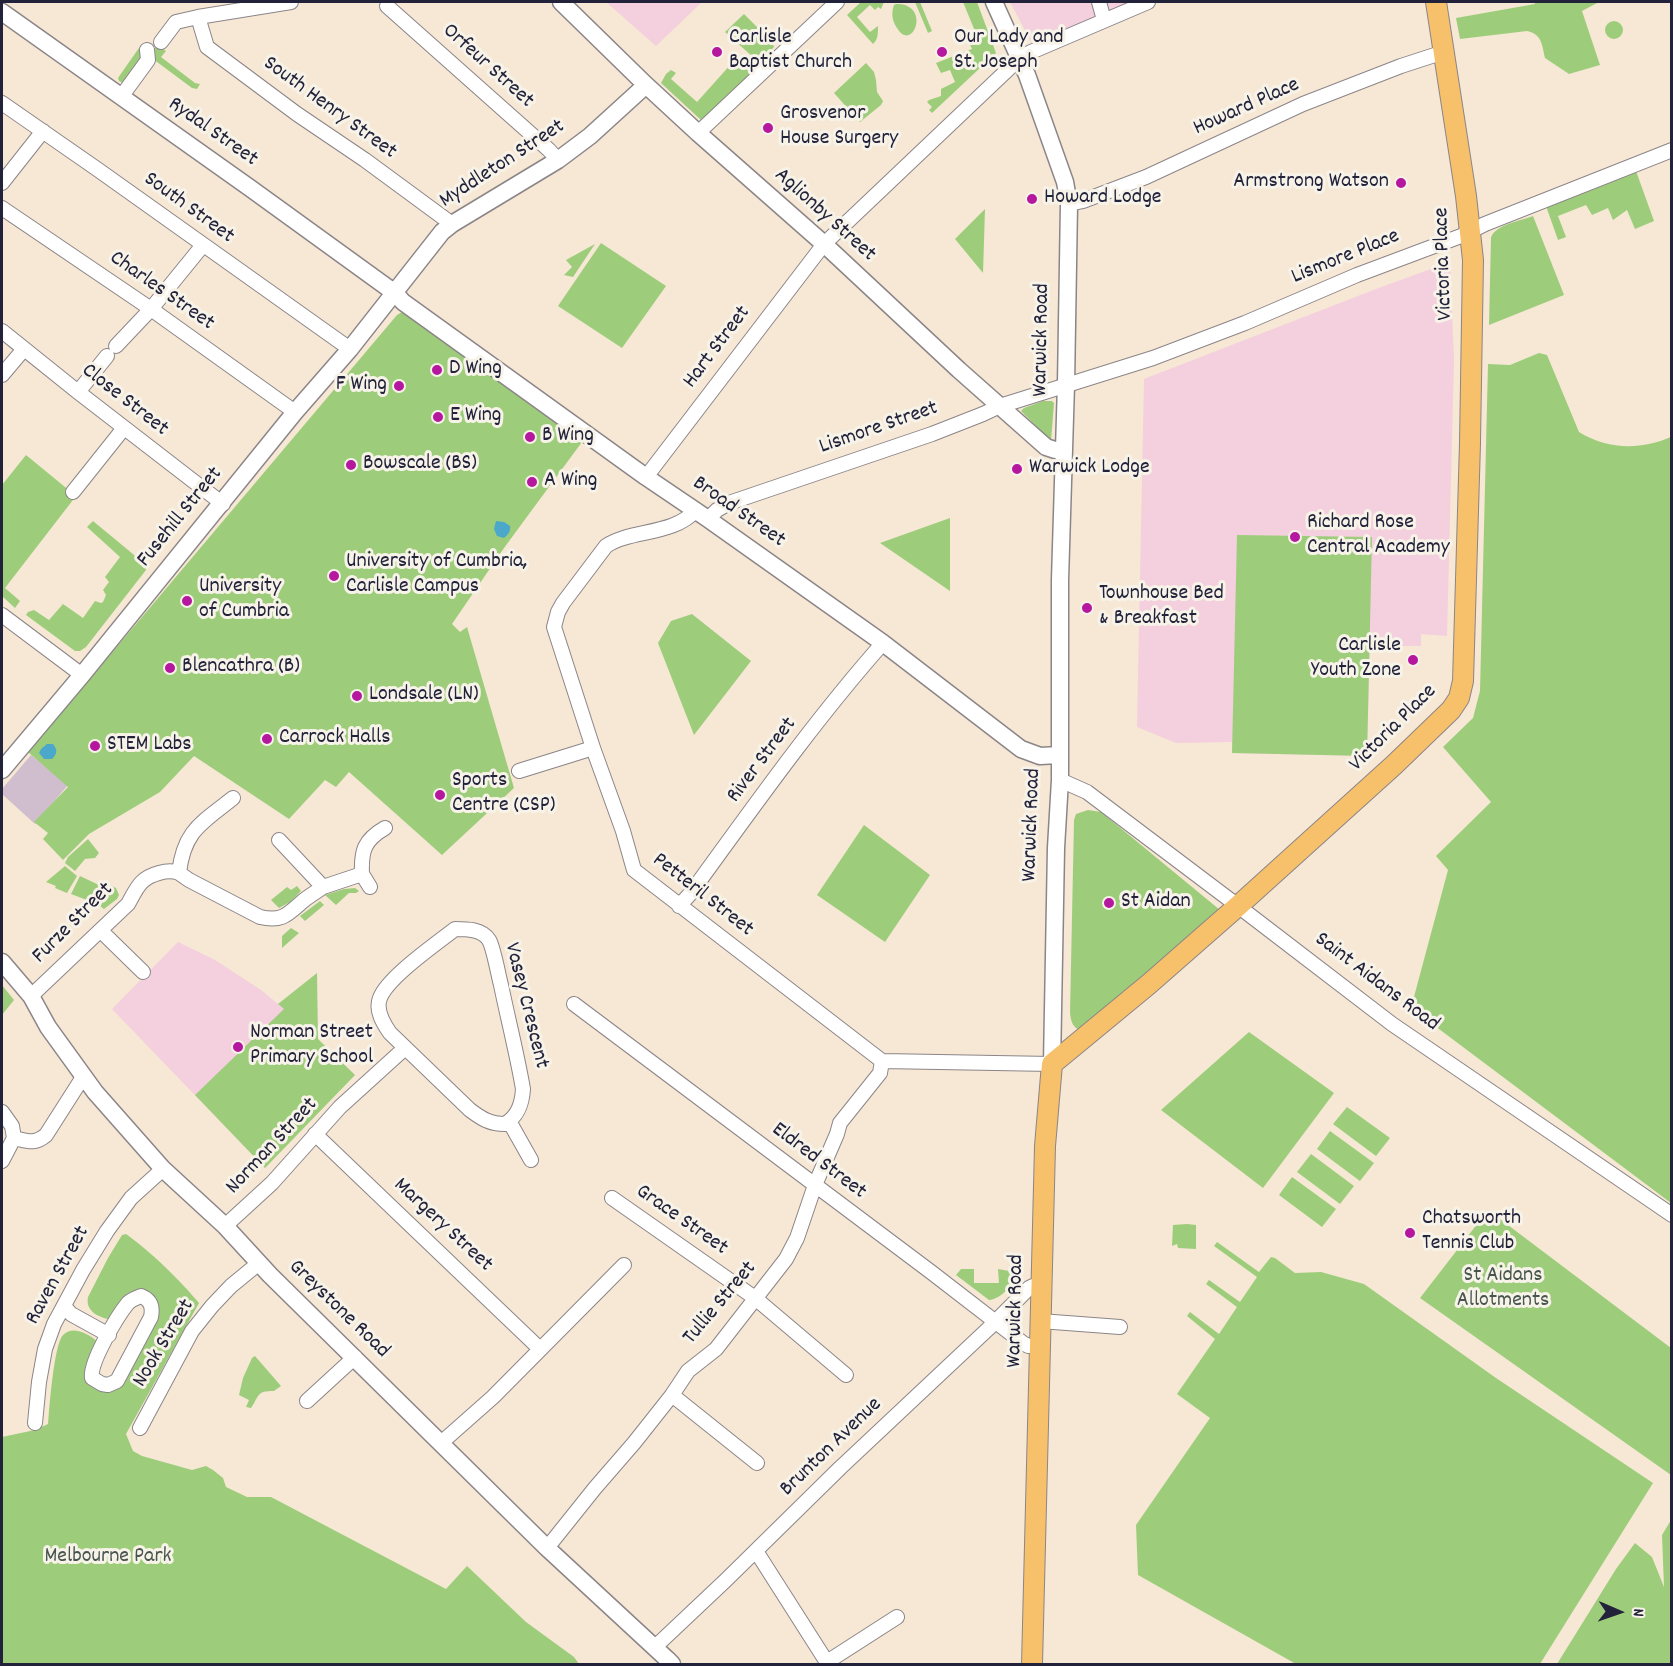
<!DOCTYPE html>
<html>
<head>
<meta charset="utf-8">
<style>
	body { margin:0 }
	#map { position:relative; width:1673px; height:1666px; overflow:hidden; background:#f6e8d5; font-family:Dekko,sans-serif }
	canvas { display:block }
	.frame { position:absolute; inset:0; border:3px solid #22223b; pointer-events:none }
	.north { position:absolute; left:1589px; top:1582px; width:60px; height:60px; -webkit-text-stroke:4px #f7f3e8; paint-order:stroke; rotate:92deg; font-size:16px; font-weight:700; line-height:24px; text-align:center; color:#22223b }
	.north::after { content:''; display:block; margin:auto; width:21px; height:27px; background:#22223b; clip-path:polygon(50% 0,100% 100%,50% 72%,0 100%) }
</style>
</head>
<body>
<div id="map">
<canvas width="1673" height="1666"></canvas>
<div class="frame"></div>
<div class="north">N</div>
</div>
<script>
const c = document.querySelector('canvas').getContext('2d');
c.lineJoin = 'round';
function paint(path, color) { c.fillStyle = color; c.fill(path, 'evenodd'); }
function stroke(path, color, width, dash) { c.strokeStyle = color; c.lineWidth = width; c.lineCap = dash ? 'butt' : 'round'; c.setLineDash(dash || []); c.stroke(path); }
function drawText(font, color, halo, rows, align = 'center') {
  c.font = font + ' Dekko,sans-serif'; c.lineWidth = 6; c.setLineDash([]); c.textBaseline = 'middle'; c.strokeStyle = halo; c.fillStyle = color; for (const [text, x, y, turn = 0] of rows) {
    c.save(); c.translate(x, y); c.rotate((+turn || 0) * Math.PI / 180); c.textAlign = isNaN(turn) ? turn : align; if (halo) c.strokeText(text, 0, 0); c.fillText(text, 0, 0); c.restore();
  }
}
paint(new Path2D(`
	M606,2H702L656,46Z
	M1010,2H1155L1036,51Z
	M1450,262L1454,360L1447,636L1421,634V646H1370L1367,756L1232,753V742L1176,743L1137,727L1144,379L1376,289Z
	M178,942L215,960L261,990L294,1017L355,1075L265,1168L112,1009Z`), '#f4cfdd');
paint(new Path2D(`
	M31,755L68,785L35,824L2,794V789Z`), '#d0bdcd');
paint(new Path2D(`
	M861,2H884L881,9L878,7L875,10L870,5L857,17L870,32L878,26C878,33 878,40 873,44L847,15Z
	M915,2H920L932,31L928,33Z
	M963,2H977L996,53L932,113L929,110L932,107L927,102L929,100L941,96V89L955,82L950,70L941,73L936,63L972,49L968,40L977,36Z
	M1535,2H1599L1582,11L1600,65L1569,74L1545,58C1542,45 1542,34 1527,31L1460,39L1456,18L1535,4Z
	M896,4C932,3 913,54 897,28C892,21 891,13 894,5Z
	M744,14L772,42L774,47L707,121L701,120L661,83L666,74L671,70L676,73L671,79L697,102L732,63L742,70L753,57L725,32Z
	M1605 30a9 9 0 1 1 18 0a9 9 0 1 1-18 0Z
	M141,45L147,49L128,86L119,81L118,78Z
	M157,45L166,51L161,57L195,83L200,84L197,89L192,88L153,59L152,51Z
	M866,63L874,72L876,80L877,92L883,101L881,105L860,122L834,93Z
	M1636,171L1654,221L1635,229L1627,210L1613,220L1608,208L1592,215L1586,205L1558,216L1566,237L1558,240L1546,206Z
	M985,209L983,273L955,239Z
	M1533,216L1564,295L1489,325L1491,237C1497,224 1520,221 1533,216Z
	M601,243L666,286L622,348L558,306Z
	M595,244L573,277L564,275L572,267L566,260Z
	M402,312L582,442L504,548L452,624L460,632L467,627L514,788L442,855L349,772L336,787L325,780L289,819L194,756L160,792L89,834L63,860L43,839L48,833L34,822L68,787L28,752L397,315Z
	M1539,353L1547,355L1579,432C1608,450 1641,450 1671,437V1203L1411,1008L1448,870L1436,856L1491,802L1443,747L1473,718L1480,691L1488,364L1510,365Z
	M1043,401H1052L1054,403L1051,441L1021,411L1024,408Z
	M26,455L76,496L5,588L20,601L15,608L2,596V485Z
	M950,518V591L880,543Z
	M93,521L145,564L146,570L86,647L80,651H75L26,615L28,612L34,610L49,620L63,604L83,618L95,601L101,603L103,602L106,595L103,590L109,582L105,577L120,557L87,527Z
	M1237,535L1372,537L1367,756L1232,753Z
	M692,614L751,661L694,735L658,643L671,621Z
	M1088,810L1101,812L1220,910L1219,915L1079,1030C1072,1026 1071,1021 1070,1013L1074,820L1076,814Z
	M864,825L930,875L885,942L817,895Z
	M88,839L99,853L95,858L85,859L75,871L65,863L68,857Z
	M65,866L77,876L67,893L55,888L56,886L46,882Z
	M80,876L99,885L92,902L71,894Z
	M110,885L116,888L119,895L117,899L104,909L95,902L100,890L104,891Z
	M297,886L301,891L290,902L279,908L271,900L287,887L291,890Z
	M355,888L359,891L356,893H349L336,905L325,895L344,889Z
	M320,901L324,905L305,921L300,916Z
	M291,928L299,933L282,948V936Z
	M317,973L318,1039L355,1075L265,1168L195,1095L284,1009L278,1004Z
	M2,985L14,1000L2,1015Z
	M1249,1032L1334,1093L1263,1188L1161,1110Z
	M1347,1107L1390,1138L1376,1156L1333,1124Z
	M1330,1131L1374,1163L1360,1181L1317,1149Z
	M1311,1154L1354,1186L1340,1204L1297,1172Z
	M1292,1177L1336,1209L1322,1227L1279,1195Z
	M1488,1210L1671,1348V1475L1420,1298Z
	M1187,1224L1196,1225V1249L1178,1248L1177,1244L1172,1246L1173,1225Z
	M126,1234C149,1250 181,1281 199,1303L126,1434L133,1451L142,1456L192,1470L206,1466L213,1470L223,1478L226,1487L247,1497H271L446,1589L467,1566L526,1622L574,1657L579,1664H2V1437L35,1430L48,1424C49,1409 54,1344 63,1335C73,1325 88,1334 97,1341L89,1366L104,1391L151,1326L146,1293L113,1320C100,1318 85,1312 88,1297L108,1258L122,1235Z
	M1217,1242L1259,1272L1271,1257L1275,1258L1295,1273L1321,1272L1364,1284L1496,1378L1653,1483L1540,1664H1296L1138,1575L1136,1525L1210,1418L1177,1394L1215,1339L1187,1316L1190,1312L1219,1334L1237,1307L1206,1284L1209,1280L1240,1302L1257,1277L1214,1246Z
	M1009,1268L1021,1269V1275C1012,1284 1002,1299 989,1300L956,1275L961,1269H974V1283H999L998,1269L1009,1271Z
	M255,1356L281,1386L274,1391C256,1391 260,1395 251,1408L246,1407L249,1400L239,1395L243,1378L252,1358Z
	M1671,1520V1664H1557L1616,1569L1635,1543L1652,1557L1664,1587L1662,1535Z`), '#9dcd7b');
paint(new Path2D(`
	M496,521L504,522L510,526C511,531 508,535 504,538L497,536L494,529Z
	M47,744H53C58,750 57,754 52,759H44L39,753L41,749Z`), '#4ca8ca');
const minor = new Path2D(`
	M1099,2L1104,20
	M387,6L549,150L558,160
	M198,17L207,47L297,114L365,160L452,224
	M161,42L176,22L198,17L291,2
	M121,97L148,60L147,50
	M2,103L97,169L350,349
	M698,133L837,2
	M2,183L43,131
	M1069,204L1083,201L1146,177L1303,104L1401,66L1444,52
	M2,208L151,309L295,412
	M2,331L78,392L223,504
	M116,346L151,309L203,245
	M2,375L24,349
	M78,392L107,356
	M646,477L824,244L1020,58L1031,52L1148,2
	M73,492L124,428
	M696,510C673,536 631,529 606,546L563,603L558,612L554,627L593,748L623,831L634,870L882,1061L1052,1064
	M708,519L717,510L729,503L932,434L983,414L1000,406L1153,358L1245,323L1357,275L1461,236L1485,224L1672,150
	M2,615L82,675
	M519,771L593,748
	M1060,780L1087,792L1238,906L1392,1024L1672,1215
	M279,840L323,887L362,874C361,851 364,840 385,828
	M179,873L189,880L260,917C282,922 287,915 303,901C309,896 316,892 323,887
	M362,874L370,887
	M679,906L690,894C752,809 813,722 883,643
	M455,929C467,929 482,929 489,940C494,949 498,974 501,985C508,1019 517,1054 523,1089C522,1104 518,1116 505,1124C490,1124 482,1119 470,1110L390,1033C383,1023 375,1010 380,998C388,977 436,944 455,929Z
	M101,931L143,972
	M31,996L128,904C137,888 140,878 159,873C166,871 172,870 179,873C184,830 202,823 233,798
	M574,1004L931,1272L1023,1343L1028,1346L1040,1345
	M2,1112L12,1126L14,1138
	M509,1121L531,1160
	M315,1134L539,1348
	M2,1161L14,1138C28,1141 34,1145 46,1135L83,1077
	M612,1198L755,1298L846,1375
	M225,1226L272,1183L340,1107L405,1048
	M141,1296C151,1300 153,1307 151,1317L117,1381L108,1385L102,1384L92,1378C89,1363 118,1315 128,1303C132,1299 136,1298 141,1296Z
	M64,1306L71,1314L109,1335
	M1040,1321L1120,1327
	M672,1395L757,1463
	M307,1401L355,1357
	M35,1423L39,1382L45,1349L54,1324L83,1270L107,1231L131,1198L163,1169
	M140,1428L192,1331L212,1306L231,1286L259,1263
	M441,1443L493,1397L624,1265
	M547,1548L595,1488L634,1443L672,1395L688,1371L716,1349L786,1259L797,1238L815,1185L837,1134L840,1123L880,1073L882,1061
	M756,1551L828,1664
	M655,1647L726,1580L840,1468L988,1329L1029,1288L1033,1286H1041
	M827,1662L897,1617`);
const tertiary = new Path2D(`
	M561,2L646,85L698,133L824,244L959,370L1046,447L1055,450H1064
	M994,2L1027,75L1065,182L1069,204L1066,384L1060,580V780L1056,848L1052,1064
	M2,12L250,188L395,293L403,302L646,477L708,519L883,643L1021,749L1040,756L1059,755
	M2,770L82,675L295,412L350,349L442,232L452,224L558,160L590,136L646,85
	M2,962L31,996L48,1027L95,1092L163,1169L225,1226L270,1275L547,1548L667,1659L672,1664`);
const primary = new Path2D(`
	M1032,1664L1045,1146L1052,1064L1149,984L1238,906L1394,765L1451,710L1459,698L1463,681L1470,443L1473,260L1466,196L1436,2`);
stroke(minor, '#8c8588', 16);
stroke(tertiary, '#8c8588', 19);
stroke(primary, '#8c8588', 22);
stroke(minor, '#fff', 14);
stroke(tertiary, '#fff', 16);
stroke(primary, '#f7c06b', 20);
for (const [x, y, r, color] of [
	[717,52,6,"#b5179e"],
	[942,52,6,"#b5179e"],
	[768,128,6,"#b5179e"],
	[1401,183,6,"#b5179e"],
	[1032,199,6,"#b5179e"],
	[437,370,6,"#b5179e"],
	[399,386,6,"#b5179e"],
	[438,417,6,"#b5179e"],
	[530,437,6,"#b5179e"],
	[351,465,6,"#b5179e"],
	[1017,469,6,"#b5179e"],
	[532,482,6,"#b5179e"],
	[1295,537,6,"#b5179e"],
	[334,576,6,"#b5179e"],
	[187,601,6,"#b5179e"],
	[1087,608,6,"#b5179e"],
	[1413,660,6,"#b5179e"],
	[170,668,6,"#b5179e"],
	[357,696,6,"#b5179e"],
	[267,739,6,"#b5179e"],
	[95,746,6,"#b5179e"],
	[440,795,6,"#b5179e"],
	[1109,903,6,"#b5179e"],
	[238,1047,6,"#b5179e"],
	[1410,1233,6,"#b5179e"]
]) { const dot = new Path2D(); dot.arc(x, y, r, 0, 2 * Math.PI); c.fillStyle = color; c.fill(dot); stroke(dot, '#f7f3e8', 2); }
drawText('22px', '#22223b', '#f7f3e8', [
	["Carlisle",729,39],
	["Baptist Church",729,64],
	["Our Lady and",954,39],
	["St. Joseph",954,64],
	["Grosvenor",780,115],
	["House Surgery",780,140],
	["Armstrong Watson",1389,183,"right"],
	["Howard Lodge",1044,199],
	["D Wing",449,370],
	["F Wing",387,386,"right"],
	["E Wing",450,417],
	["B Wing",542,437],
	["Bowscale (BS)",363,465],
	["Warwick Lodge",1029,469],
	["A Wing",544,482],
	["Richard Rose",1307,524],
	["Central Academy",1307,549],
	["University of Cumbria,",346,563],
	["Carlisle Campus",346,588],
	["University",199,588],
	["of Cumbria",199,613],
	["Townhouse Bed",1099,595],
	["& Breakfast",1099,620],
	["Carlisle",1401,647,"right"],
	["Youth Zone",1401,672,"right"],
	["Blencathra (B)",182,668],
	["Londsale (LN)",369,696],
	["Carrock Halls",279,739],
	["STEM Labs",107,746],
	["Sports",452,782],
	["Centre (CSP)",452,807],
	["St Aidan",1121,903],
	["Norman Street",250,1034],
	["Primary School",250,1059],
	["Chatsworth",1422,1220],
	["Tennis Club",1422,1245]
], 'left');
drawText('22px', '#22223b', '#f7f3e8', [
	["Orfeur Street",487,67,42],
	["Howard Place",1247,108,-24],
	["South Henry Street",329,109,36],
	["Rydal Street",212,133,35],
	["Myddleton Street",503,165,-33],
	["South Street",188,209,36],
	["Aglionby Street",824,216,42],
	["Lismore Place",1346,258,-22],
	["Victoria Place",1445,264,-92],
	["Charles Street",161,292,35],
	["Warwick Road",1043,340,-89],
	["Hart Street",718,348,-53],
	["Close Street",124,401,38],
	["Lismore Street",879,429,-19],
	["Broad Street",738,513,35],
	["Fusehill Street",181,518,-51],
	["Victoria Place",1394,729,-45],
	["River Street",763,761,-53],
	["Warwick Road",1033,825,-88],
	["Petteril Street",702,896,38],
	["Furze Street",74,924,-45],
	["Saint Aidans Road",1376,983,37],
	["Vasey Crescent",525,1006,76],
	["Norman Street",273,1147,-47],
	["Eldred Street",818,1162,37],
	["Grace Street",681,1221,35],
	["Margery Street",442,1226,43],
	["Raven Street",59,1276,-61],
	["Tullie Street",721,1304,-50],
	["Greystone Road",338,1310,44],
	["Warwick Road",1017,1311,-89],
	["Nook Street",165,1344,-59],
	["Brunton Avenue",832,1448,-44]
]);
drawText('22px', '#47554e', '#f7f3e8', [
	["St Aidans",1503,1277],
	["Allotments",1503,1302],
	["Melbourne Park",108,1558]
]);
</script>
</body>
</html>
